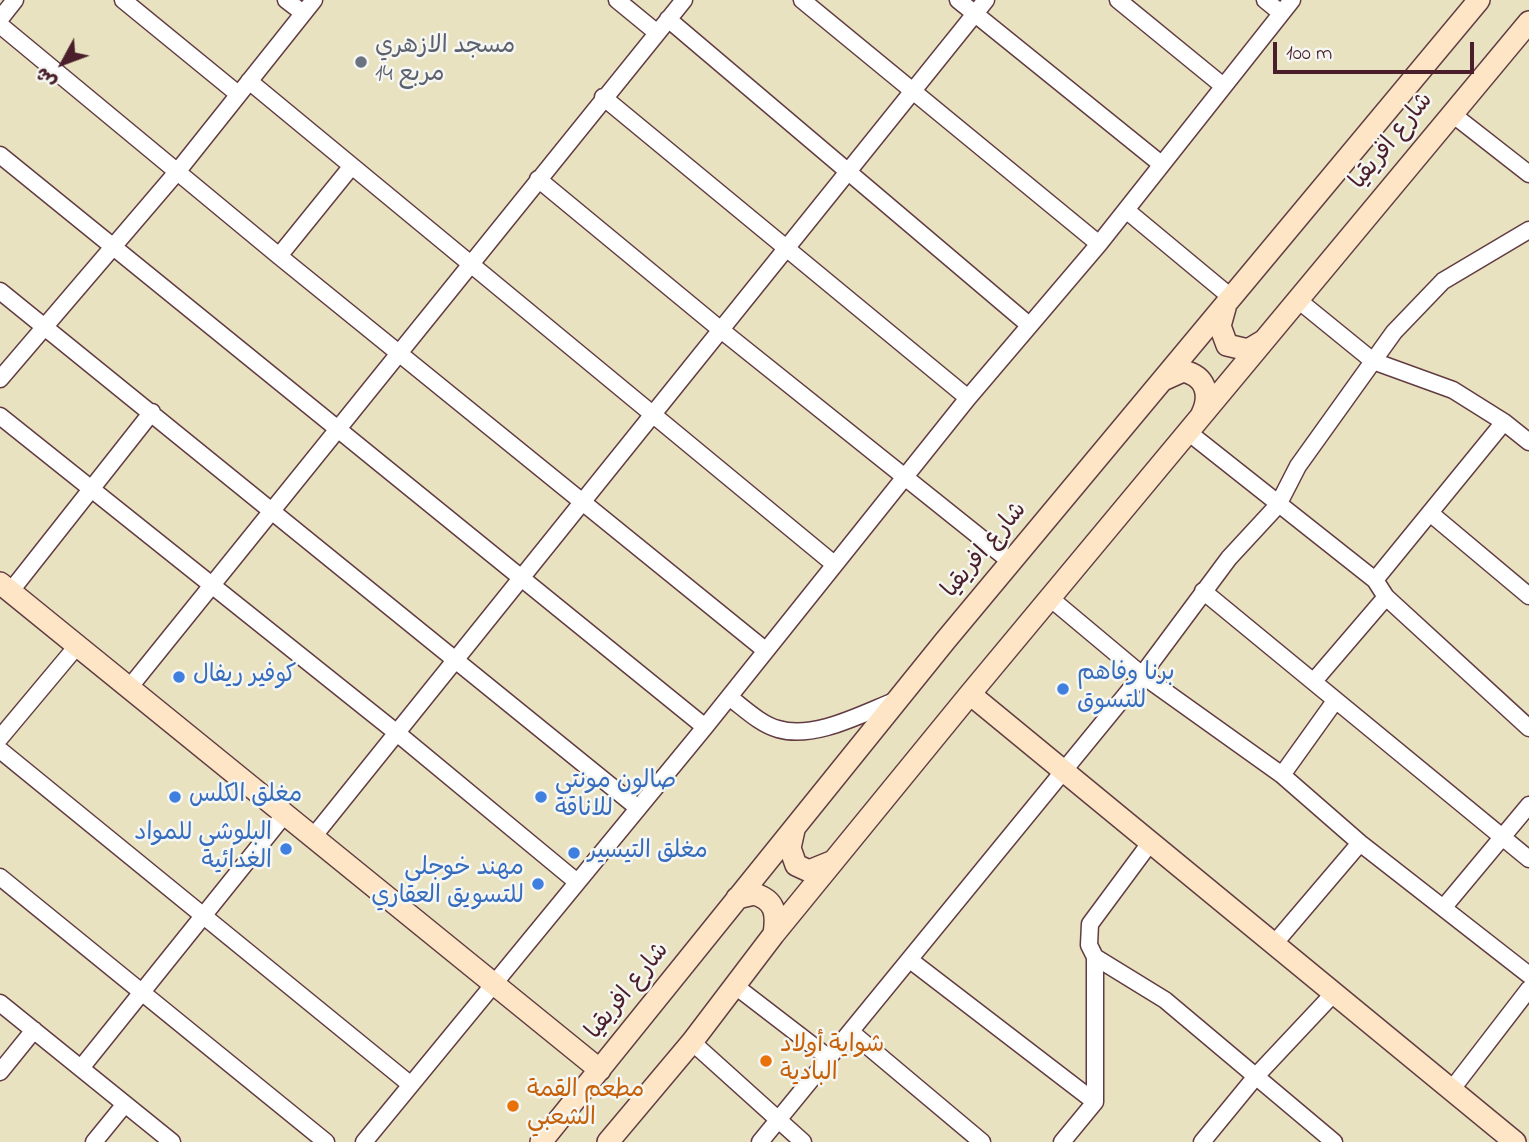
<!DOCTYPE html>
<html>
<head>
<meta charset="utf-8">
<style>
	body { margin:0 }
	#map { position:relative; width:1529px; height:1142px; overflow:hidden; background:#e8e2c1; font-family:"Indie Flower","Playpen Sans Arabic",sans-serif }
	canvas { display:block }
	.north { position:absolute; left:28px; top:28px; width:70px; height:70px; -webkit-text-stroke:5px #f6f6f2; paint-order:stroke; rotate:229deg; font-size:19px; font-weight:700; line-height:28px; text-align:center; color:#4a1f2b }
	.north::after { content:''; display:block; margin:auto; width:24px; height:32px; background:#4a1f2b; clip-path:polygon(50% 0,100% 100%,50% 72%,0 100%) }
	.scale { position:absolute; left:1273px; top:42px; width:201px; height:32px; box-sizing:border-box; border:4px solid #4a1f2b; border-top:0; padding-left:9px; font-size:21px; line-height:24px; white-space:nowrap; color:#4a1f2b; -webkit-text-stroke:5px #f6f6f2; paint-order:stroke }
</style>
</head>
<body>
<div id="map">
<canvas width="1529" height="1142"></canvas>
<div class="north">ش</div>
<div class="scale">100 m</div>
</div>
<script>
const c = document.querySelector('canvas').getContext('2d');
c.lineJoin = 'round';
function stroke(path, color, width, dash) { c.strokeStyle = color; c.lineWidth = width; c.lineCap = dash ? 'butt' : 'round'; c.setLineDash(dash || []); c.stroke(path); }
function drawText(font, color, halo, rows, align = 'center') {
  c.font = font + ' "Indie Flower","Playpen Sans Arabic",sans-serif'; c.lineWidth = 5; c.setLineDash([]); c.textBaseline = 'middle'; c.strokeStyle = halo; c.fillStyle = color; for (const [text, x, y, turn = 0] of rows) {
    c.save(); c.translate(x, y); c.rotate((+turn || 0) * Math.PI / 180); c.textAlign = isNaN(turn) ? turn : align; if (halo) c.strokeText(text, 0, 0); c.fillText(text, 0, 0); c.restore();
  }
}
const street = new Path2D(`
	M123,0L238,94
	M286,0L303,13
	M617,0L656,32
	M802,0L1099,244
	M958,0L1161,164
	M1118,0L1222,85
	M1265,0L1281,13
	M0,19L15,0
	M668,19L1029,325
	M0,25L279,256L765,650
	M249,81L834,564
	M603,97L968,398
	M1451,113L1529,174
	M0,155L705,727
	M538,179L721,330L1011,562
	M1126,210L1232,298
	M279,256L351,167
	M0,291L638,808
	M1298,300L1373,361L1453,390L1504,422L1529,442
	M0,379L177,172L314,0
	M0,416L397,733L577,882
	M1188,432L1375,580
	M1430,513L1529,596
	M1203,591L1529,859
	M10,592L152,412
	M1386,597L1529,728
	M1050,598L1142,675L1282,775L1360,843L1529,975
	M1314,681L1386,597L1375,580L1504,422
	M129,688L684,0
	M729,697C744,708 760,724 778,729C815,740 863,713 897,700
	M0,738L77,646
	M0,750L411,1085
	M1282,775L1335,701
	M313,837L986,0
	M1150,843L1090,924L1089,945L1095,957L1165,1000L1334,1142
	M0,877L326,1142
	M1444,907L1529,805
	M1274,944L1360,843
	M910,960L1095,1102
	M734,985L829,1058
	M0,1003L172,1142
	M851,1032L982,1142
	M692,1042L803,1142
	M81,1068L285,814
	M0,1072L34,1030
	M1452,1089L1529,989
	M94,1142L125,1104
	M364,1142L705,727L968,398L1099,244L1292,0
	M760,1142L1142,675L1229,558L1278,505L1298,466L1394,332L1443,281L1529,230
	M1062,1142L1095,1102V957
	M1202,1142L1257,1075L1335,992`);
const secondary = new Path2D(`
	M1225,308L1220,326L1227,345L1248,350L1263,341
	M1163,380L1183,371C1206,376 1211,395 1202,414
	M0,583L600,1070
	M970,694L1515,1142
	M794,830L790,848L796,865L809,871L831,862
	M737,898L754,894C776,900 777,915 774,934
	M541,1142L945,641L1479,0
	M608,1142L692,1042L774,934L970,694L1529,22`);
stroke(street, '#623c42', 19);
stroke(secondary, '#623c42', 24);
stroke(street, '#fff', 16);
stroke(secondary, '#fde5c5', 21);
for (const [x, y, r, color] of [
	[361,62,7,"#6b7280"],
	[179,677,7,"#3f7fe0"],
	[1063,689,7,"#3f7fe0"],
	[175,797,7,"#3f7fe0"],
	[541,797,7,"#3f7fe0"],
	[286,849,7,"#3f7fe0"],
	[574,853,7,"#3f7fe0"],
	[538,884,7,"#3f7fe0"],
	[766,1061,7,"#e8710a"],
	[513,1106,7,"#e8710a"]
]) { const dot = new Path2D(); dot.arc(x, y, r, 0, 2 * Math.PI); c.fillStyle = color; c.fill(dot); stroke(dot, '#f6f6f2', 2.5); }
drawText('24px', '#5b616d', '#f6f6f2', [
	["مسجد الازهري",375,48],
	["مربع 14",375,76]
], 'left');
drawText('24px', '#4a1f2b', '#f6f6f2', [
	["شارع افريقيا",1393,142,-51],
	["شارع افريقيا",986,551,-50],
	["شارع افريقيا",629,992,-51]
]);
drawText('24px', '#366cbe', '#f6f6f2', [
	["برنا وفاهم",1077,675],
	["للتسوق",1077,703],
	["كوفير ريفال",193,677],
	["صالون مونتي",555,783],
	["للاناقة",555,811],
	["مغلق الكلس",189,797],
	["البلوشي للمواد",272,835,"right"],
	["الغدائية",272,863,"right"],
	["مغلق التيسير",588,853],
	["مهند خوجلي",524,870,"right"],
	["للتسويق العقاري",524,898,"right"]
], 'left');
drawText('24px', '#c56008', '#f6f6f2', [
	["شواية أولاد",780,1047],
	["البادية",780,1075],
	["مطعم القمة",527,1092],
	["الشعبي",527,1120]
], 'left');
</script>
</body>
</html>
